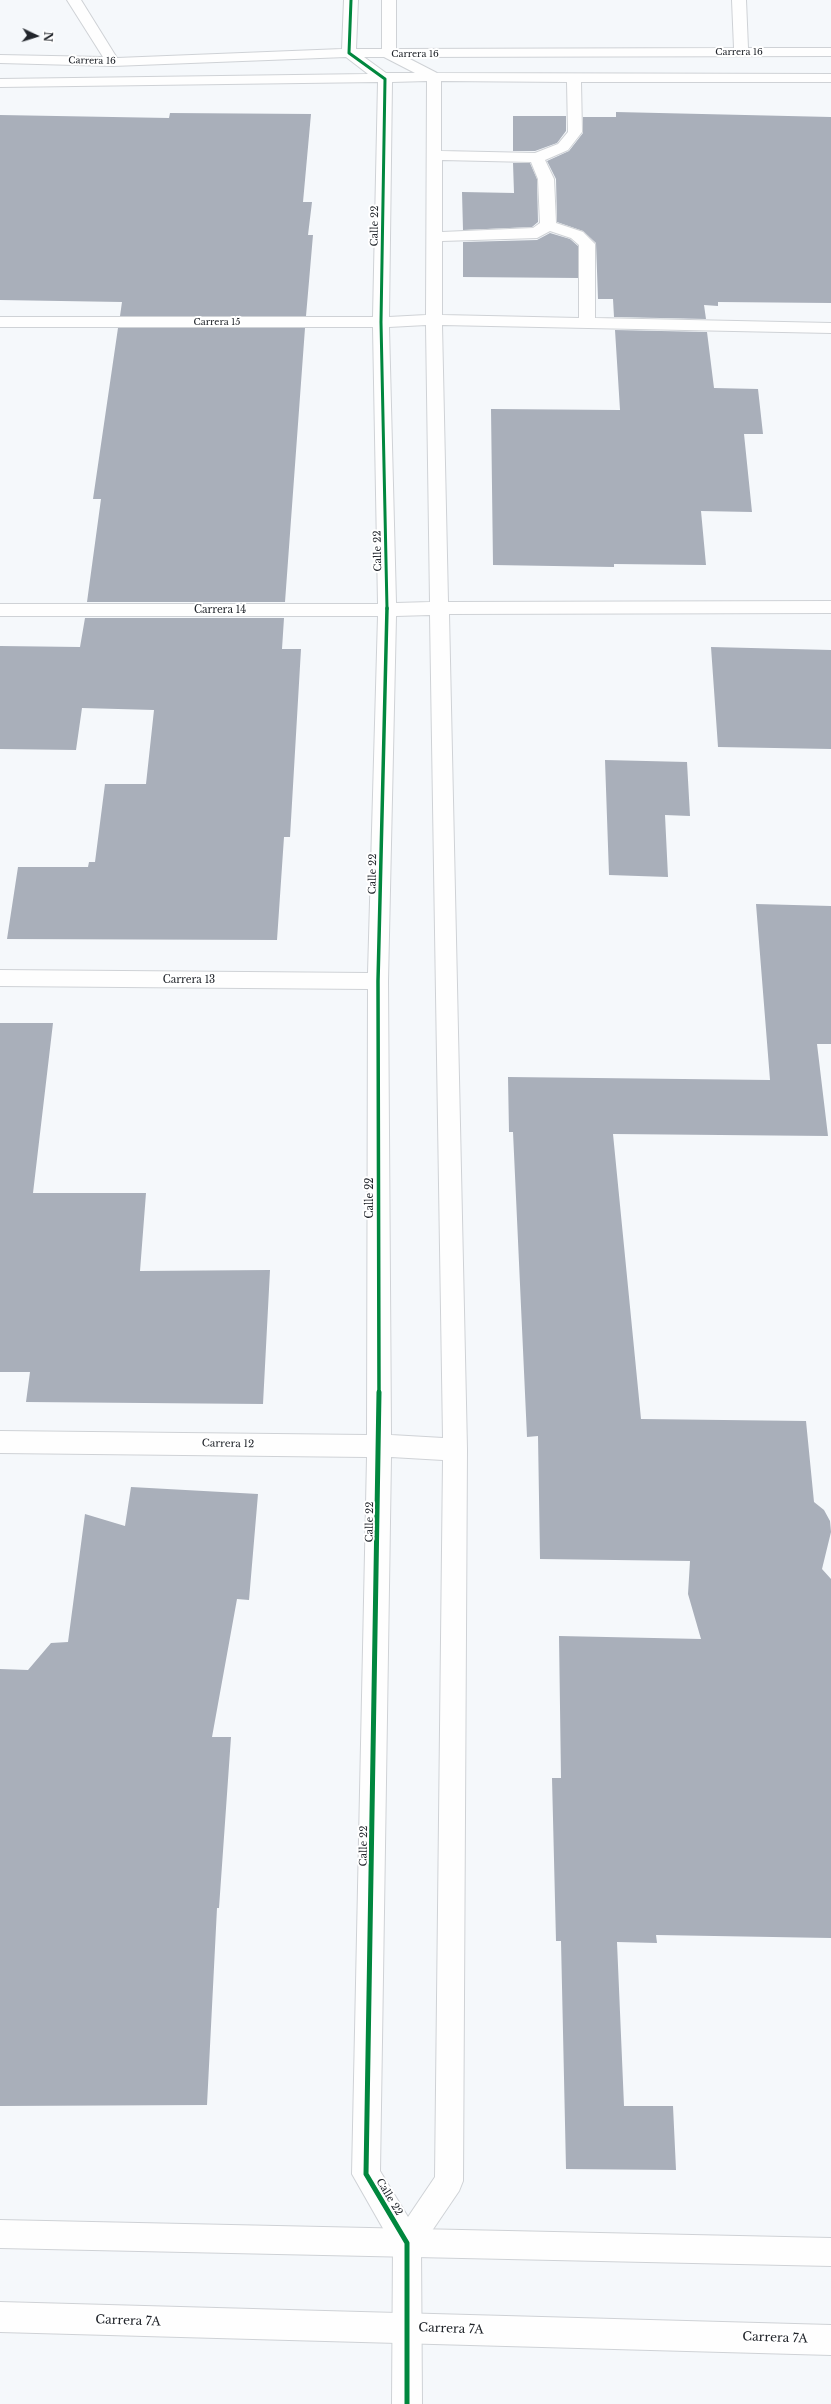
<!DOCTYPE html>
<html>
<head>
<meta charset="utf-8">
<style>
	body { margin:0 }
	#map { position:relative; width:831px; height:2404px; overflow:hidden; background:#f5f8fb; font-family:"Libre Baskerville",serif }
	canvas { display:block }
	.north { position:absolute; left:16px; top:16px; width:40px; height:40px; -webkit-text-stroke:3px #fff; paint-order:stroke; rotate:94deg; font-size:11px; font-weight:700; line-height:16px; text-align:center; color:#21252b }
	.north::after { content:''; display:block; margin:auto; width:14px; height:18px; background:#21252b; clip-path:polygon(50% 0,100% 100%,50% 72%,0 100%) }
</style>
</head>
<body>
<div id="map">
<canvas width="831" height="2404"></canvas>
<div class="north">N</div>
</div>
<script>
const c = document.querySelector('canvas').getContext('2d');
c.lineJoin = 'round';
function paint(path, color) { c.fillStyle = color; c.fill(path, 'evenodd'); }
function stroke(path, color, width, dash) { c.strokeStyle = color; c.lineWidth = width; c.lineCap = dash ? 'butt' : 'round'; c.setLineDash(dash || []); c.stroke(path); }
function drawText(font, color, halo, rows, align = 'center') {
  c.font = font + ' "Libre Baskerville",serif'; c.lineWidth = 4; c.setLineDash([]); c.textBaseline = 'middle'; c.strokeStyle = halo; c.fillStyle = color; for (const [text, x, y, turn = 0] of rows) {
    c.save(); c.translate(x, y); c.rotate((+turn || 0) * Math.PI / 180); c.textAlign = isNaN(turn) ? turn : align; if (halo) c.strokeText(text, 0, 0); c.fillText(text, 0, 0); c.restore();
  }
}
paint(new Path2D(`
	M616,112L831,117V303L718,302V306L704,305L706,319L614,317L613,299H598L596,243L583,231L557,222L556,179L547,161L569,151L583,133V117H616Z
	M170,113L311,114L303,202H312L308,235H313L306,316H120L122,302L0,300V115L169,118Z
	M513,116H566V131L557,143L535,151H513Z
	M513,163H530L537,179L538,222L532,227L463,230L462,192L514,193Z
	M550,233L570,239L578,246V278L463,277V242L537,240Z
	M118,328H305L285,602H87L101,499H93Z
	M615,330L707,332L714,388L758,389L763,434H744L752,512L701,511L706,565L614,564V567L493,565L491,409L620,410Z
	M85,618H284L282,649H301L290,837H284L277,940L7,939L18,867H88L89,862H95L105,784H146L154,710L82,708L76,750L0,749V646L80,647Z
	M711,647L831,650V749L718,747Z
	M605,760L687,762L690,816L665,815L668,877L609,875Z
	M756,904L831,906V1044H817L828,1136L613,1134L641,1419L806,1421L814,1502L824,1510L830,1521L831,1532L822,1569L831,1579V1938L656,1935L657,1943L617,1942L624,2106H673L676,2170L566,2169L561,1941H556L552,1778H561L559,1636L701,1639L688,1594L690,1561L540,1559L538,1436L527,1437L513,1132H509L508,1077L770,1080Z
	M0,1023H53L33,1193H146L140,1271L270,1270L263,1404L26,1402L30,1372H0Z
	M131,1487L258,1494L249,1600L237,1599L212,1737H231L219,1908H217L207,2105L0,2106V1669L28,1670L51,1643L68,1642L85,1514L125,1526Z`), '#a9afba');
const minor = new Path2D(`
	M67,0H81L117,58L342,49L344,0H358L356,49H382V0H396V49L734,48L732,0H746L748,48H831V56L406,57L437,73L831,74V82H581L582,132L568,150L545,160L554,179L556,223L583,232L595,244V318L831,323V333L442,325L448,602L831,601V613L449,614L467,1449L463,2181L459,2191L421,2247L422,2404H392L393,2246L352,2174L367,1457L0,1453V1431L367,1435L368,989L0,986V970L368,973L378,616H0V604H378L373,327H0V317H373L378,82L0,87V79L368,74L346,57L113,66L0,63V55L103,57ZM364,57H384L415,73H386ZM427,81L426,315L389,317L392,82ZM441,81L567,82L568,132L558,144L535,153L441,151ZM442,160L531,162L538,179L540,223L533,228L442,232ZM550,231L571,238L579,245V318L442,315V241L537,238ZM426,325L430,602L396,603L389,327ZM430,615L443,1438L391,1435L388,981L396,616ZM391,1457L443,1460L435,2177L408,2217L380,2171Z`);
const major = new Path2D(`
	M0,2220L831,2238V2266L0,2248Z
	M0,2302L831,2325V2355L0,2332Z`);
stroke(minor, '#cfd2d6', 2);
stroke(major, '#cfd2d6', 2);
paint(minor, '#fefefe');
paint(major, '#fefefe');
stroke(new Path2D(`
	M351,0L349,53L385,79L381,322L387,609`), '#00873e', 3);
stroke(new Path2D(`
	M379,1393L378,981L387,608`), '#00873e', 3.5);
stroke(new Path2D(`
	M379,1392L366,2174L407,2243V2404`), '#00873e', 5);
drawText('9px', '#21252b', '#fff', [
	["Carrera 16",739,52],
	["Carrera 16",415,54],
	["Carrera 16",92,61,1],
	["Carrera 15",217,322]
]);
drawText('10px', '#21252b', '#fff', [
	["Calle 22",375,226,-89],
	["Calle 22",378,551,-91],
	["Carrera 14",220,610],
	["Calle 22",373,874,-89],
	["Carrera 13",189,980],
	["Calle 22",370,1198,-90],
	["Carrera 12",228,1444,1],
	["Calle 22",370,1522,-89],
	["Calle 22",364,1846,-89],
	["Calle 22",389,2197,59]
]);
drawText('12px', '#21252b', '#fff', [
	["Carrera 7A",128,2321,2],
	["Carrera 7A",451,2329,2],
	["Carrera 7A",775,2338,2]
]);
</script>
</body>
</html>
